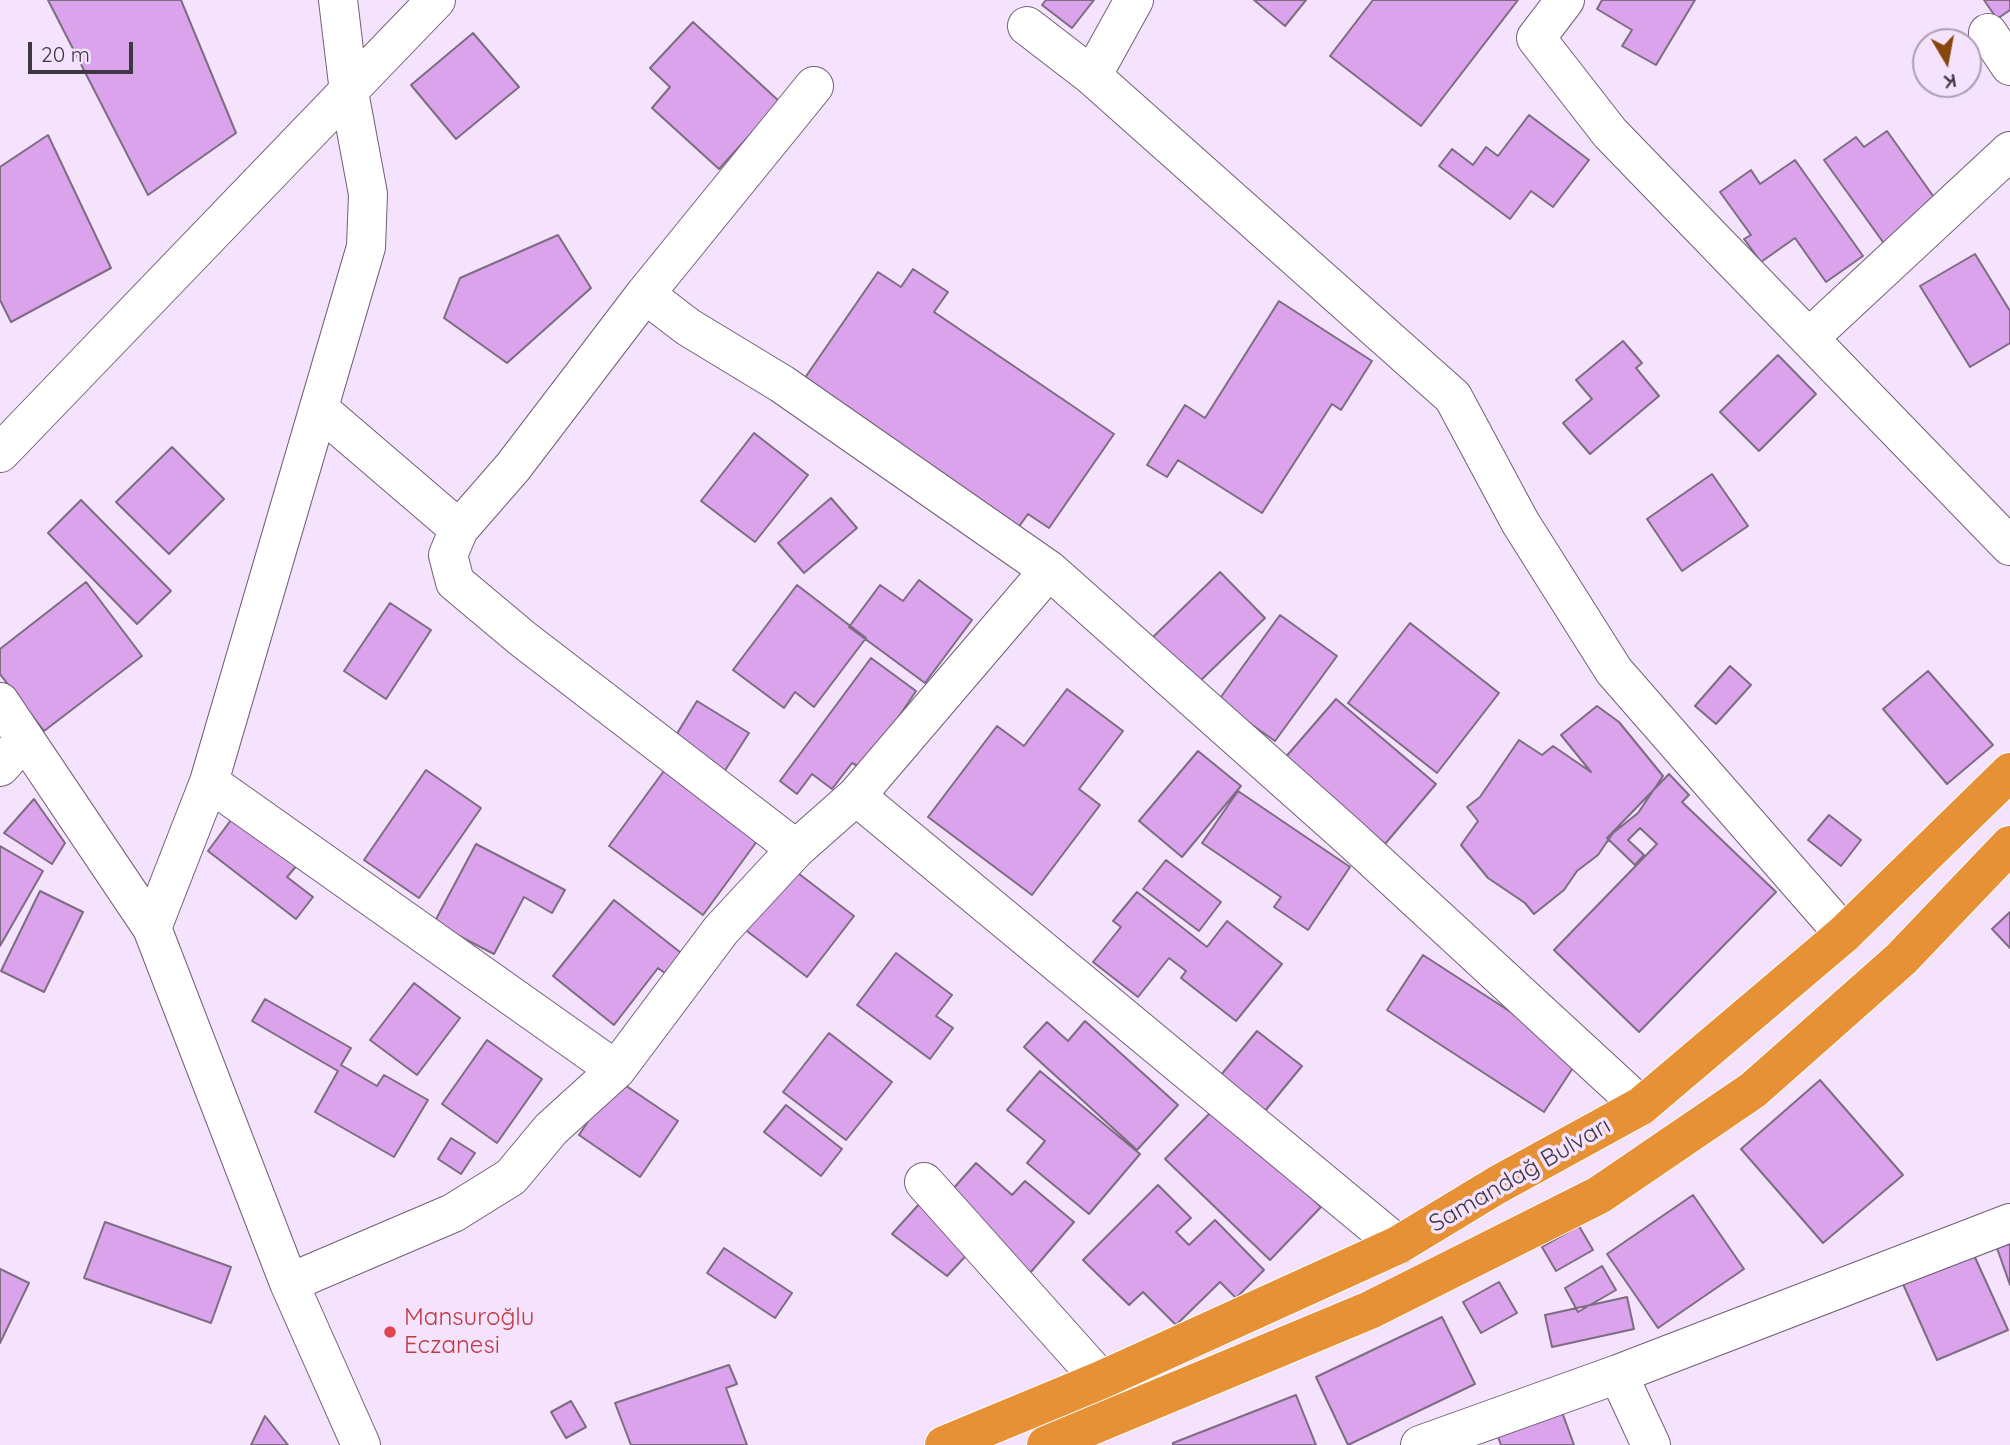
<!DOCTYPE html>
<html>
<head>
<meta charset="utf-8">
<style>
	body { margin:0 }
	#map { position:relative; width:2010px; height:1445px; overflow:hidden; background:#f5e2fc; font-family:Quicksand,sans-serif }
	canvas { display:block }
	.north { position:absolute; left:1912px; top:28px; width:70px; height:70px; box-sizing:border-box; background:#f5e2fc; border:2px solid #ac9eb1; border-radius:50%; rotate:170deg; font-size:19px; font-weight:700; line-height:28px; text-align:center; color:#3e3741 }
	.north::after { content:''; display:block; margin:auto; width:24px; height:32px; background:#86470d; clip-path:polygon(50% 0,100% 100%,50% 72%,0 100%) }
	.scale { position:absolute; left:28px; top:42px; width:105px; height:32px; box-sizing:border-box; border:4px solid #3e3741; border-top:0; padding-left:9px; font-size:21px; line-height:24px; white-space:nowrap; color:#3e3741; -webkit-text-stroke:5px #f5e2fc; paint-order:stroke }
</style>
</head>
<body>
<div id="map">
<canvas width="2010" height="1445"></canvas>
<div class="north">K</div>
<div class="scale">20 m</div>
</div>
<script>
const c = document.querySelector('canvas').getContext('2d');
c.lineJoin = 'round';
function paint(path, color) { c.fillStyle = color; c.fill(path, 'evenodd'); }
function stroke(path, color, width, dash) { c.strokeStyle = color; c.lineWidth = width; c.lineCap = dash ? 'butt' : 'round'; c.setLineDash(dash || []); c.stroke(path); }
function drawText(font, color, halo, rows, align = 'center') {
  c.font = font + ' Quicksand,sans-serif'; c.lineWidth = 7; c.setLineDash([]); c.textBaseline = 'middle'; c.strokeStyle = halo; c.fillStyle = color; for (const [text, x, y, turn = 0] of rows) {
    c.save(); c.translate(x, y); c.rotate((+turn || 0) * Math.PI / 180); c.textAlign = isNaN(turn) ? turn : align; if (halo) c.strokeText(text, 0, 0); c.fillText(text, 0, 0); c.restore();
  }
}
const building = new Path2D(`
	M48,0H181L236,133L148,195Z
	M1046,0H1094L1072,28L1042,5Z
	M1254,0H1306L1285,26Z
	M1373,0H1518L1421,126L1330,56Z
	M1602,0H1695L1656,65L1622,46L1632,30L1597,9Z
	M1984,0H2010V10L1997,19Z
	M693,22L780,102L719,169L652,108L670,87L650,68Z
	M473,33L519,87L456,139L411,85Z
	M1529,115L1589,160L1553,207L1531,191L1510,219L1439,166L1452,149L1473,165L1486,147L1498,156Z
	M1887,131L1943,210L1888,249L1824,160L1856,137L1864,147Z
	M48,135L111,268L11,322L0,300V167Z
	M1795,160L1863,256L1826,282L1795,238L1761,262L1744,239L1751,235L1720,192L1751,170L1760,184Z
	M558,235L591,288L507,363L444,318L460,278Z
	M1975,254L2010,311V343L1970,367L1920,286Z
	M913,269L948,292L934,312L1114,434L1049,528L1028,514L1015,532L800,385L878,272L901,287Z
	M1279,301L1372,361L1341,410L1332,404L1262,513L1178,460L1167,477L1147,465L1185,405L1205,418Z
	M1623,341L1642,363L1636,368L1659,396L1590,454L1563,423L1592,399L1576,380Z
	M1778,355L1816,394L1759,451L1720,412Z
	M754,433L808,475L755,542L701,501Z
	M172,447L224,499L169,554L116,502Z
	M1712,474L1748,526L1682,571L1647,519Z
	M831,498L857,528L804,573L778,543Z
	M81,500L171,591L137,624L48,533Z
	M1220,572L1265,618L1197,684L1152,638Z
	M919,580L972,620L925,683L849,627L880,585L903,601Z
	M86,582L142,656L44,731L0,674V649Z
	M797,585L866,638L814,707L795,692L784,708L733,670Z
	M390,603L431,630L386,699L344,671Z
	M1280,615L1337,656L1275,741L1218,701Z
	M1410,623L1499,693L1437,773L1348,703Z
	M871,658L916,691L864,769L852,763L832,789L812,774L797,794L780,781Z
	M1730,666L1751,685L1716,724L1695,706Z
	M1928,671L1993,745L1947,784L1883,709Z
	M1067,689L1123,731L1079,789L1100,805L1032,895L928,817L997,726L1024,746Z
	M1336,699L1436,784L1385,844L1284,759Z
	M697,701L749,733L724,772L673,740Z
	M1597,706L1619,722L1663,776L1638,813L1613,833L1598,855L1577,871L1564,890L1534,914L1525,903L1488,878L1461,845L1478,821L1467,807L1480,797L1519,740L1542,755L1553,746L1591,772L1561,735Z
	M1198,751L1241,786L1182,857L1139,821Z
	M669,764L763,833L703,915L609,846Z
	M426,770L481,808L419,898L364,860Z
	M1669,774L1689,795L1682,802L1776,892L1639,1032L1554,950L1657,844L1640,828L1628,840L1644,855L1635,865L1607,838Z
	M1238,791L1350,867L1308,930L1274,907L1281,897L1202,843Z
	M34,799L65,843L52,864L4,833Z
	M1829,815L1861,840L1841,866L1808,840Z
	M234,816L298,864L287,877L313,897L296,919L208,851Z
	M476,844L565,890L552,913L524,897L494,954L434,923Z
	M0,846L43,871L0,946Z
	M1166,860L1221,902L1199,931L1143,889Z
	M790,867L854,916L807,977L743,928Z
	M40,891L83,912L44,992L1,971Z
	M1137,892L1207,947L1227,921L1282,964L1236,1021L1181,978L1186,971L1169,958L1138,997L1093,962L1121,927L1113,921Z
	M614,900L690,960L674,980L658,968L614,1025L553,976Z
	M2010,912V948L1992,929Z
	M896,953L952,995L936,1016L953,1028L930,1059L857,1005Z
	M1423,955L1580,1057L1544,1112L1387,1010Z
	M414,983L460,1018L417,1075L370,1040Z
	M265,999L351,1048L341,1065L377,1086L384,1075L428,1100L394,1157L315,1112L338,1071L252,1021Z
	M1085,1021L1178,1105L1137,1150L1024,1047L1047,1022L1068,1041Z
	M1257,1031L1302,1066L1265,1111L1221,1075Z
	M829,1033L892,1082L846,1140L783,1092Z
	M487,1040L542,1079L497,1143L442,1104Z
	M1040,1071L1140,1154L1089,1214L1027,1163L1045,1141L1007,1110Z
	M616,1079L678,1121L640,1177L579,1135Z
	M1820,1080L1903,1175L1823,1243L1741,1149Z
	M786,1105L842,1149L821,1176L764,1132Z
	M1216,1107L1321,1207L1270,1260L1165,1159Z
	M451,1138L475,1153L461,1174L438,1159Z
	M976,1163L1012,1195L1025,1181L1074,1222L1030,1273L944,1199Z
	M1158,1185L1191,1218L1176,1232L1189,1245L1215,1220L1264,1270L1236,1298L1220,1282L1176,1325L1143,1292L1129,1305L1083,1260Z
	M1693,1195L1744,1269L1658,1328L1607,1254Z
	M921,1202L975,1246L947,1276L892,1234Z
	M105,1222L231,1267L211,1323L84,1278Z
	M1579,1226L1593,1250L1556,1271L1542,1247Z
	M2010,1244V1285L1997,1248Z
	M724,1248L792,1293L775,1318L707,1273Z
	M1973,1253L2008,1330L1937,1360L1903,1284Z
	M1602,1266L1616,1290L1578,1312L1565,1288Z
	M0,1269L29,1283L0,1343Z
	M1499,1282L1517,1313L1481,1333L1463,1302Z
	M1627,1297L1634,1329L1552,1347L1545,1315Z
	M1442,1317L1475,1384L1348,1445L1316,1377Z
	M729,1365L737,1384L726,1388L747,1445H631L615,1403Z
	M1296,1395L1316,1445H1173V1443Z
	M571,1401L586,1427L566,1438L551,1412Z
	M1562,1412L1574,1445H1501L1497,1434Z
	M265,1416L288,1445H251Z`);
paint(building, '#daa3ec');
stroke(building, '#7d6c82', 2);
const minor = new Path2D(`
	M338,0L349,92L368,194L366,247L209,782L152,928L289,1283L361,1445
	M1565,0L1536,38L1610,133L2010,546
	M1027,26L1092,76L1453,397L1520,522L1614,671L1844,934
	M1988,33L2010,66
	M1092,76L1134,0
	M645,294L688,327L782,384L1049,570L1347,835L1641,1106
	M1810,337L2010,151
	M319,409L459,529
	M0,453L436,0
	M0,702L152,928
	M0,767L25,739
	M209,782L616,1070
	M856,796L1398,1245
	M796,849L523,639L455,582L448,555L459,529L513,467L645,294L814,86
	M924,1182L1101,1380
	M289,1283L453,1213L511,1177L551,1129L616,1070L721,930L796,849L856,796L1049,570
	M1618,1374L1651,1445
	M1420,1445L1618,1374L2010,1223`);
const highway = new Path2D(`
	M944,1445L1101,1380L1398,1245L1497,1185L1641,1106L1844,934L2010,772
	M1046,1445L1370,1310L1599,1195L1753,1090L1901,959L2010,845`);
stroke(minor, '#716076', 40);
stroke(highway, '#fff', 40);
stroke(minor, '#fff', 38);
stroke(highway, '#e79136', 38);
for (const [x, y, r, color] of [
	[390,1332,7,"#e0444e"]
]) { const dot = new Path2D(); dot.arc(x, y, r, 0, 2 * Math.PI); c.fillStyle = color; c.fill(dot); stroke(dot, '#f5e2fc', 2.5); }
drawText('24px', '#3e3741', '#f5e2fc', [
	["Samandağ Bulvarı",1520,1175,-30]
]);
drawText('24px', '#be3a42', '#f5e2fc', [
	["Mansuroğlu",404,1318],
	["Eczanesi",404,1346]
], 'left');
</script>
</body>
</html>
